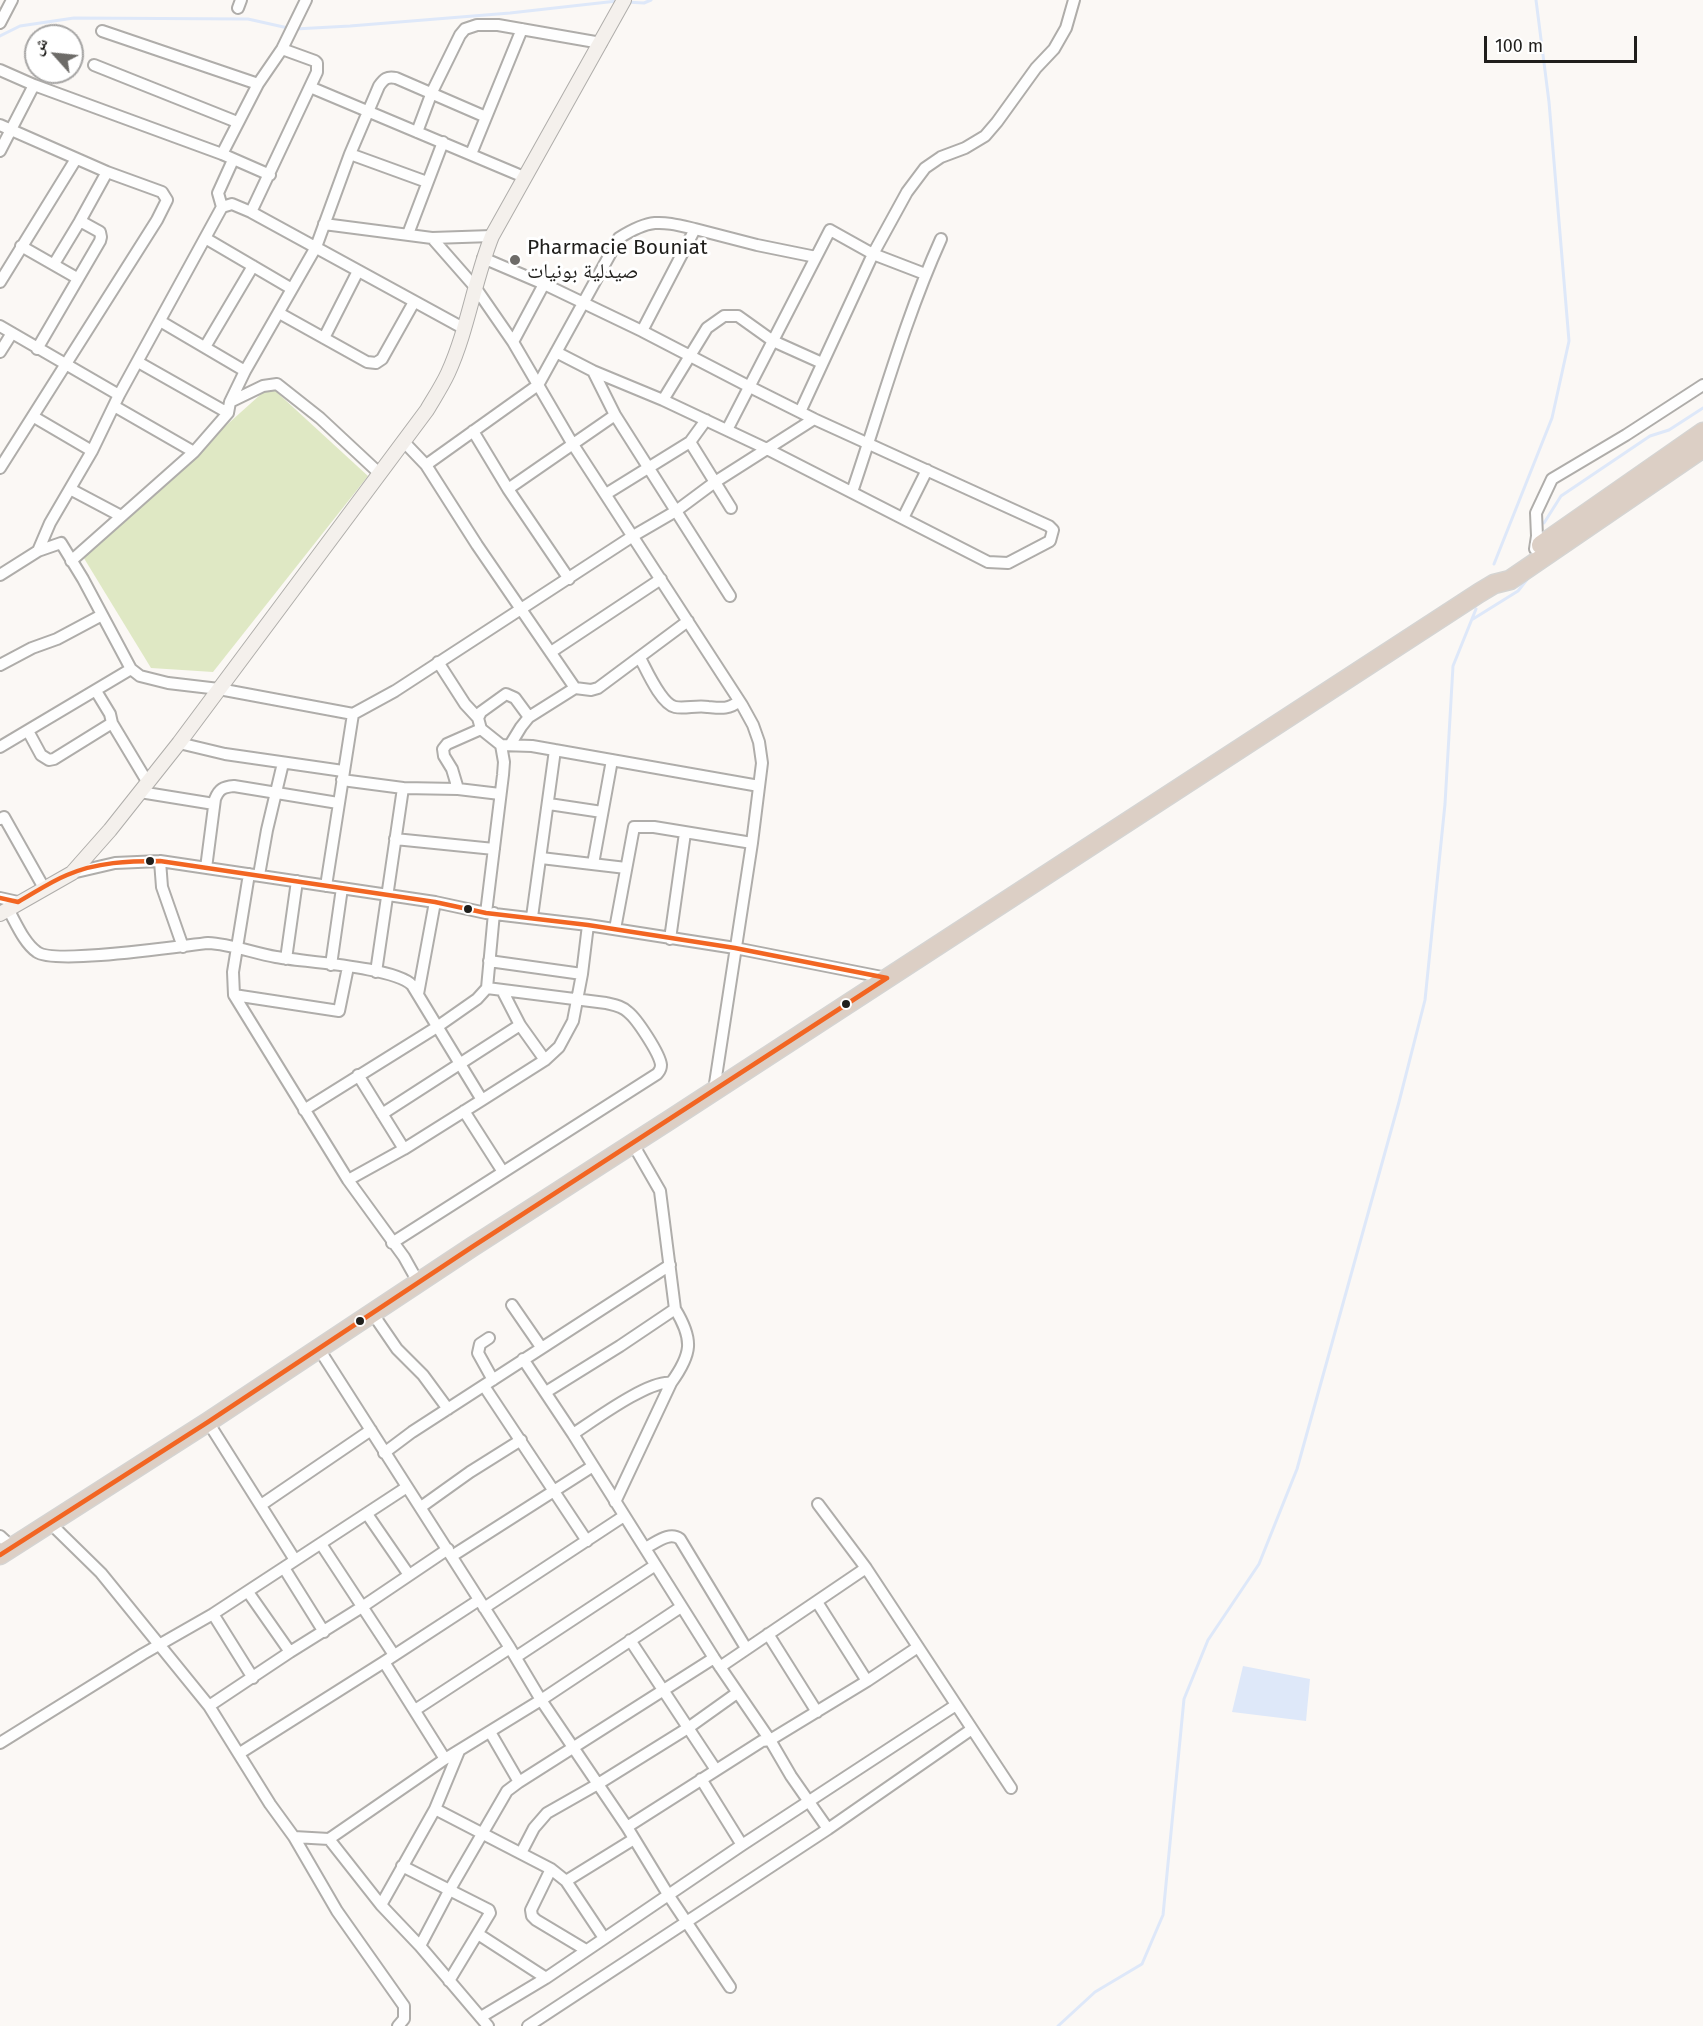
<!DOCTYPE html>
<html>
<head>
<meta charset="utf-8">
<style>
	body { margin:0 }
	#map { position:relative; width:1703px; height:2026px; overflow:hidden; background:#fbf8f5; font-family:"Fira Sans","Noto Naskh Arabic",sans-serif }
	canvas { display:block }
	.north { position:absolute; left:24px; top:24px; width:60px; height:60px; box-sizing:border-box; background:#fff; border:2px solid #a6a5a4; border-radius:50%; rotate:297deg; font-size:16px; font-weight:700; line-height:24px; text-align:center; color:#201f1c }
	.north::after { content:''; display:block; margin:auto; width:21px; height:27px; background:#6d6b68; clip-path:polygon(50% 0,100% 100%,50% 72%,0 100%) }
	.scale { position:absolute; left:1484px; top:36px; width:153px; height:27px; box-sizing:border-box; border:3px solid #201f1c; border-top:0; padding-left:8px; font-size:18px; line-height:21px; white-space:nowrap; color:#201f1c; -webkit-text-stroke:4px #fff; paint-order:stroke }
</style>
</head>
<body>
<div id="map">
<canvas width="1703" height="2026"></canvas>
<div class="north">ش</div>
<div class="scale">100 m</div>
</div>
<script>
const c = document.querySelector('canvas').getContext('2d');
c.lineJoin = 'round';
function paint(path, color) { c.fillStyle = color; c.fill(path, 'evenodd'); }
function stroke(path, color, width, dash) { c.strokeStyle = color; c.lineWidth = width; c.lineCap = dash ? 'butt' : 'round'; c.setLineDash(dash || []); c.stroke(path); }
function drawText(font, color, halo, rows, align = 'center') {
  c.font = font + ' "Fira Sans","Noto Naskh Arabic",sans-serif'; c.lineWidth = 6; c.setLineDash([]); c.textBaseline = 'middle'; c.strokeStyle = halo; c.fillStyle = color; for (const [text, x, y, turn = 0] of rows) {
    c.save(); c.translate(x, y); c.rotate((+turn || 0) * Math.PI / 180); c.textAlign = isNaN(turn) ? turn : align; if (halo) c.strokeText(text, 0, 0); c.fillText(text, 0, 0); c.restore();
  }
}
paint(new Path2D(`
	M270,386L368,476L213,672L151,668L82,555Z`), '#dfe8c4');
paint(new Path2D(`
	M1243,1666L1310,1679L1306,1721L1232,1712Z`), '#dee8f9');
stroke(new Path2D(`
	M626,2L644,3L651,0
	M295,29L350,26L510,13L617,1
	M0,36L20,26L74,18L248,19L288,28
	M1544,523L1561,496L1650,436L1669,430L1703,408
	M1494,564L1552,418L1569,341L1549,102L1536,0
	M1473,619L1518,591L1529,577
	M1058,2026L1095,1992L1142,1964L1163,1915L1184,1699L1208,1640L1259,1564L1297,1469L1399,1102L1425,1000L1445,804L1453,666L1476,609`), '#dee8f9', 3);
const street = new Path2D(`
	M238,8L241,0
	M0,23L12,0
	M102,31L258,84
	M94,65L237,122
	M0,70L34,85L222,154L270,175
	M310,87L524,177
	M0,125L107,172L162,192L167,200L157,220L0,468
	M417,132L432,92L460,35L465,29L477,25H498L601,43
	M0,151L34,85
	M222,154L258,84L282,49L306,0
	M350,154L427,182
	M471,154L522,29
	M222,207L218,193L233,160
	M251,212L317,72V63L315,61L282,49
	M324,224L432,238L492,236
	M408,234L443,142
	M205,238L292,289
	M432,238L475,287L513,342L572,443L742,705L753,725L759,742L762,763L752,843L714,1090
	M21,246L77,278
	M483,258L544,284L642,331L750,387L814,419L1049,526L1053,530L1050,541L1008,563L988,562L767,449L663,400L593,371L556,352
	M54,264L80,221
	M0,282L76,159
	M279,313L367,362L376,363L382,359L414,302
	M160,321L245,371
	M0,326L119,395
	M642,331L695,229L757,245L816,257
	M324,338L358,271
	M513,342L544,284
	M205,347L253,266
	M37,349L100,241L101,237L100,232L80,221L107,172
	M0,352L12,333
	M138,362L228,413
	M593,371L615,415L730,596
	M663,400L707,328L724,316H738L773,341L822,363
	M230,402L263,386L277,384L320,418L379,473
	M114,406L194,452
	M800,412L873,254L907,192L925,168L941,157L965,148L985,136L997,122L1036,68L1054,49L1066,28L1074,0
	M34,417L92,451
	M727,430L830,230L873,254L925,274
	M473,431L508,489L569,579
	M404,442L426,465L477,545L575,688L591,690L598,688L688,621
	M690,442L731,508
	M426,465L538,385L619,238C651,218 660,221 695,229
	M70,489L121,516
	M508,489L615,415
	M852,492C881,407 904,321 941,239
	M606,494L690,442L706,420
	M903,518L927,470
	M1535,549L1537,536L1536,513L1552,479L1626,435L1703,385
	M38,551L50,523L92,451L119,395L222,207L232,204L251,212L463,328
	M71,561L194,452L228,413L230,402L245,371L316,247L350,154L379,86C384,79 387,76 396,78L486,117
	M0,575L38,551L61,543L83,579L131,669L140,676L168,683L219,689L353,714L395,691L633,536L676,511L715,482L814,419
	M551,652L661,579
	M640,658C646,669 661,704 675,707C685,709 697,705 708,707C719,708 729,710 739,701
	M438,662L465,704L478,718
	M0,665L32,648L57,639L102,615
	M529,717L515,698L506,694L481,712L478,718L481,729L501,745L532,746L759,786
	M112,723L148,783
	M28,731L41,755L49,760L54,759L112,723L110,714L96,691
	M179,743L225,754L343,771
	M510,745L521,727L529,717L575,688
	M0,747L131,669
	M342,780L403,788
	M458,789L500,794
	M140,792L214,804
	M549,804L602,812
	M0,819L4,817L44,888
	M395,839L494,849
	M541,858L626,868
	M160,861L162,887L183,947
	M593,864L612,760
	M206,868L215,799C219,789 223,787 234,786L338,803
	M72,873L115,863L160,861L435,902L486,913L588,925L735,948L887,978
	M249,874L233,972L234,995L348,1180L404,1257L418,1282
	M259,875L267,830L283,763
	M326,886L353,714
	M0,898L18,902
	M8,909C16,923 24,943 37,952C54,965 180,946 208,943C231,944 253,953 276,957C305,962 394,967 412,985L482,1100
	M486,913L503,775L504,762L501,745
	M532,917L555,750
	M615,929L634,827H654L752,843
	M670,939L685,833
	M286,959L297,881
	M489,961L582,974
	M331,965L342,888
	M376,972L403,788L458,789L452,769L444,756L443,749L447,744L481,729
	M502,990L520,1025L545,1060
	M418,994L435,902
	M234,995L339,1011L348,967
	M358,1075L404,1149
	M304,1110L437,1027L477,999L487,988L494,913
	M464,1111L503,1172
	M382,1114L520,1025
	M630,1146L637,1151L660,1191L675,1309C694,1340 692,1354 671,1383
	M348,1180L404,1149L482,1100L545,1060L559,1047L573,1021L582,974L588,925
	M392,1243L657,1074C660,1070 661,1070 661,1065C660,1054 637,1019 628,1012C622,1006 614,1005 606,1003L487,988
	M512,1305L541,1347
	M373,1314L397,1349L423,1375L448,1409
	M489,1338L480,1344L478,1353L493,1380
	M319,1349L510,1648L541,1700L627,1827L669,1896L730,1987
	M523,1359L573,1434L714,1658L770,1740L791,1776L828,1829
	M484,1386L587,1541
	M546,1392L620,1346L675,1309
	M208,1422L295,1560
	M573,1434C593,1421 650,1379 671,1383L615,1502
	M384,1453L412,1432L670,1265
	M818,1504L866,1568L1011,1788
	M261,1505L371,1430
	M421,1507L470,1472L521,1440
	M367,1514L409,1575
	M50,1523L101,1573L209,1706L270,1804L294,1837L337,1911L404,2006V2019L398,2026
	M0,1536L12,1547
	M321,1544L394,1655
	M645,1548C656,1543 669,1531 680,1539L746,1648
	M452,1556L593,1466
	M284,1568L324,1632
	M248,1592L290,1652
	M817,1602L867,1681
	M484,1608L624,1516
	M213,1614L253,1678
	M768,1634L817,1712
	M630,1640L716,1770
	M516,1657L654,1566
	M384,1662L445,1759
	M720,1667L866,1568
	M209,1706L290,1652L362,1607L448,1549
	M415,1710L510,1648
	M490,1732L519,1782
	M0,1743L143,1654L213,1614L407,1487
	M240,1753L384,1662L479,1600
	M701,1779L742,1845
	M435,1809L551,1869L566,1881L604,1938
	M627,1827L762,1741L770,1740L867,1681L918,1647
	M294,1837L329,1839L445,1759L541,1700L681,1607
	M329,1839L381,1905L420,1946L488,2026
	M521,1853L534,1828L547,1813L598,1784L688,1728L737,1693
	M402,1866L489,1910L490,1913L449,1981
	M551,1869L531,1910L532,1916L536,1920L586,1950
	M566,1881L634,1839
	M381,1905L435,1809L459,1751
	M478,1934L546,1978
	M420,1946L449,1891L507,1791L519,1782L714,1658
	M481,2017L546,1978L742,1845L956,1705
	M528,2026L828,1829L972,1729`);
const secondary = new Path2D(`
	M0,914L72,873L110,830L179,743L427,410C434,398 442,386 448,373C468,329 474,281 492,236L624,0`);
const highway = new Path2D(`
	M1541,545L1703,432
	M0,1555L208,1422L472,1247L671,1119L1479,593L1494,584L1510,580L1703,448`);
stroke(street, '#afadaa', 14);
stroke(secondary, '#afadaa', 16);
stroke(highway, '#d5d4d2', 21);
stroke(street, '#fefefe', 10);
stroke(secondary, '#f4f0ec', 14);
stroke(highway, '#dccfc5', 18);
stroke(new Path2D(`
	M0,898L18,902C34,893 50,882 67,875C97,862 129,861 160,861L435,902L486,913L588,925L735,948L887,978
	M0,1555L208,1422L472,1247L887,978`), '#f26522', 4.5);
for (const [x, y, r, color] of [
	[515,260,6,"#6d6b68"],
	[150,861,5,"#201f1c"],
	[468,909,5,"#201f1c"],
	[846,1004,5,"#201f1c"],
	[360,1321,5,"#201f1c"]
]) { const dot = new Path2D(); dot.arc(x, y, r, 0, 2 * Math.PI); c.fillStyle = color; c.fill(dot); stroke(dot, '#fff', 2); }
drawText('21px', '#201f1c', '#fff', [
	["Pharmacie Bouniat",527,248],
	["صيدلية بونيات",527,272]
], 'left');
</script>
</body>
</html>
